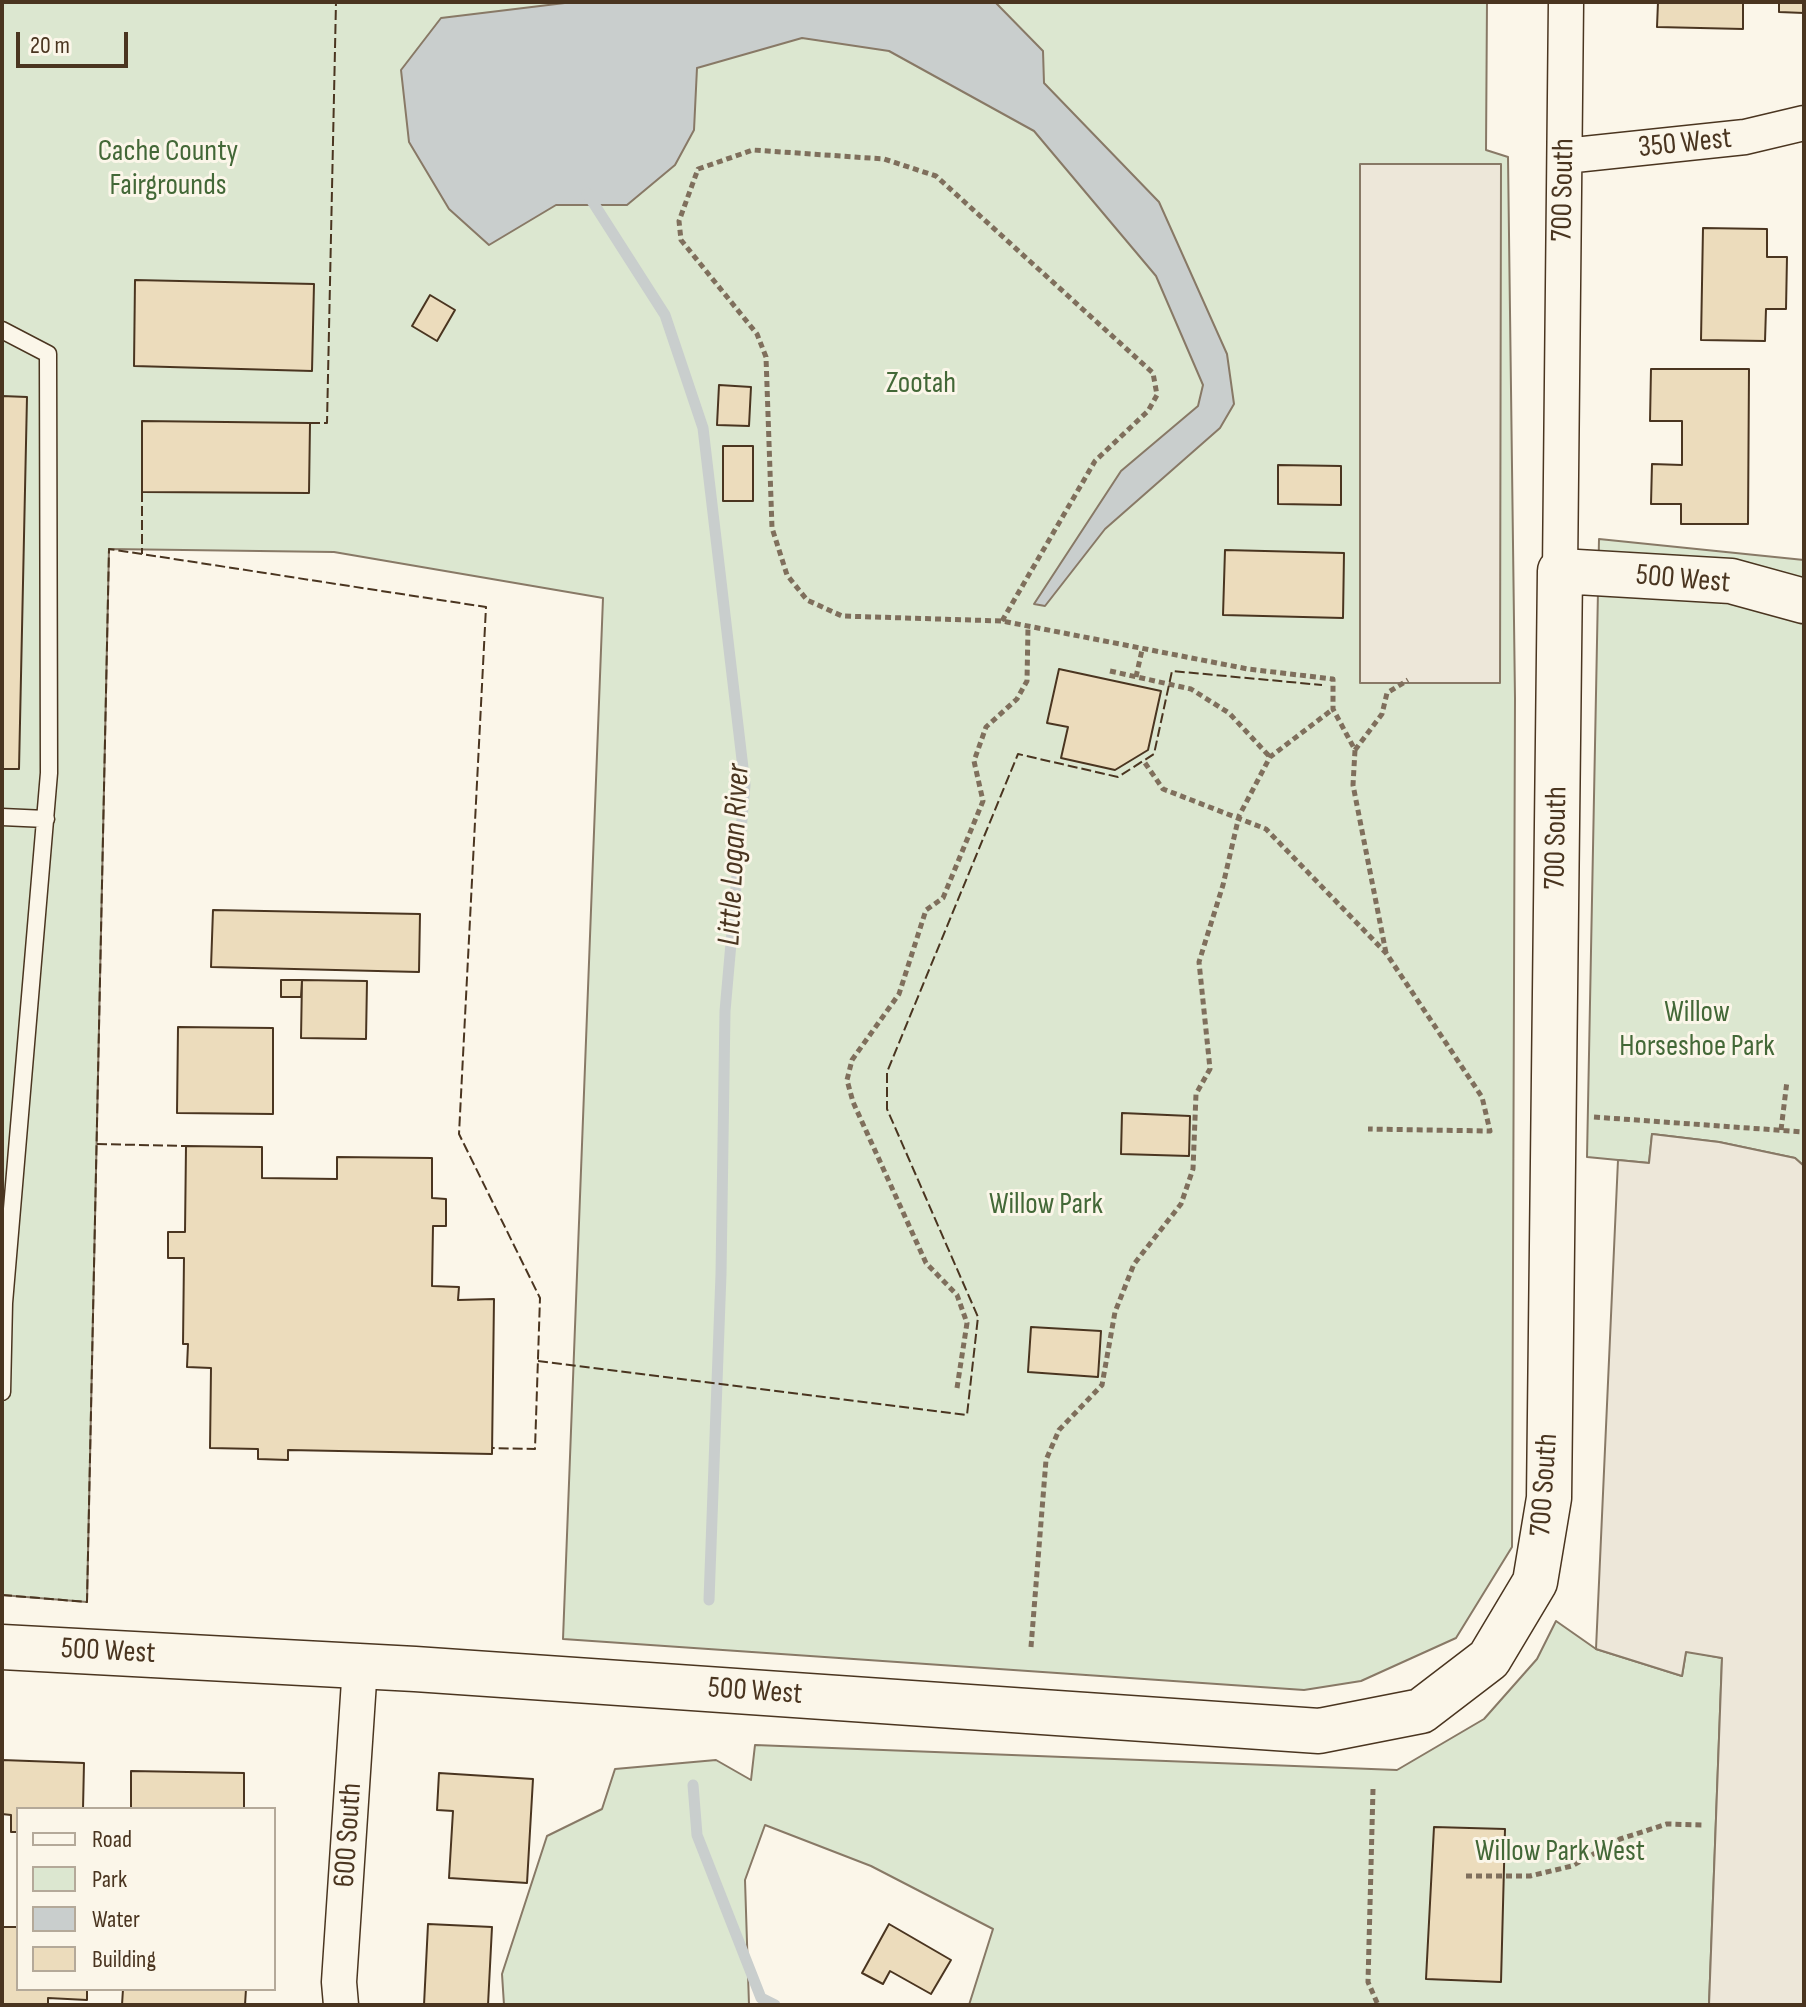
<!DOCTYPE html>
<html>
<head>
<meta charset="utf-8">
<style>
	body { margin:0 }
	#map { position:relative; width:1806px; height:2007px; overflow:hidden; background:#fbf6e9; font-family:"Sofia Sans Condensed",sans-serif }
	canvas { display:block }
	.frame { position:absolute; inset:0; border:4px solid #4a3520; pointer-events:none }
	.legend { position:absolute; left:16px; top:1807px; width:260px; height:184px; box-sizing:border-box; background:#fbf6e9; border:2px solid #b4a999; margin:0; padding:10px 14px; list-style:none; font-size:24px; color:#4a3520 }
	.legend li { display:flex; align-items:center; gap:16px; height:40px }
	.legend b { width:40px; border:2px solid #b4a999 }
	.scale { position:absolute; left:16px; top:32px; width:112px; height:36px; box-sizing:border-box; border:4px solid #4a3520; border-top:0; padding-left:10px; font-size:24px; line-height:28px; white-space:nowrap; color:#4a3520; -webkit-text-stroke:6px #fbf6e9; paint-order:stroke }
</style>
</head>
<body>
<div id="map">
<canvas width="1806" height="2007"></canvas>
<div class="frame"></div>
<ul class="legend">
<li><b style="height:10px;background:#fbf6e9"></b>Road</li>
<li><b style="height:22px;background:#dce7d0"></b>Park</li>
<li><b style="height:22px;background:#c9cecd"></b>Water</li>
<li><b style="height:22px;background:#ecdcbc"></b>Building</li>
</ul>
<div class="scale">20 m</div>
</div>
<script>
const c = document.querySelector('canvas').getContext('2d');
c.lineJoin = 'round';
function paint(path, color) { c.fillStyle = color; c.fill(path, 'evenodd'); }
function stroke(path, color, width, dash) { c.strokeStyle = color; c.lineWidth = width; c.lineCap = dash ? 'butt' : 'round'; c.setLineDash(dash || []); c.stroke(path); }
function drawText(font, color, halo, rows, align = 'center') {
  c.font = font + ' "Sofia Sans Condensed",sans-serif'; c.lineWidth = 6; c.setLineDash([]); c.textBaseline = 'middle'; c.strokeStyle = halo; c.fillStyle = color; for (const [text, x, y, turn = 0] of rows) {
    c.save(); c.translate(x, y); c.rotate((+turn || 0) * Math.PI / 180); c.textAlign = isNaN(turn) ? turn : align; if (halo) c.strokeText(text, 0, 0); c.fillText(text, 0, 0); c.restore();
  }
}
const green = new Path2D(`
	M2,2H1487L1486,150L1508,157L1515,698L1512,1547L1456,1638L1361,1681L1304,1690L563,1639L603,598L334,552L109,549L87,1602L2,1595Z
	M1599,539L1804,560V1166L1795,1158L1719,1142L1652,1134L1649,1163L1587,1157Z
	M1556,1621L1596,1649L1682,1676L1686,1651L1722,1658L1709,2005H969L993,1929L871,1866L765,1825L745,1880L749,2005H504L502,1974L547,1836L602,1809L615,1769L716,1760L751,1780L755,1745L1397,1770L1484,1719L1537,1659Z`);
paint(green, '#dce7d0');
stroke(green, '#887966', 2);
const parking = new Path2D(`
	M1360,164H1501L1500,683H1360Z
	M1652,1134L1719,1142L1795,1158L1804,1166V2005H1709L1722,1658L1686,1652L1682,1676L1596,1649L1618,1160L1649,1163Z`);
paint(parking, '#ede7d9');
stroke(parking, '#887966', 2);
const water = new Path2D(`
	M573,2H995L1043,51L1044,83L1159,202L1227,354L1234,404L1220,428L1105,529L1045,606L1034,604L1121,471L1198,406L1203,385L1156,276L1034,131L889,51L802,38L697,68L694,130L675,165L627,205H556L489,245L449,209L409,142L401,70L441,18Z`);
paint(water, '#c9cecd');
stroke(water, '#887966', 2);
stroke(new Path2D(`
	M587,193L665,315L703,428L745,785L725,1011L721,1274L709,1600
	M693,1785L697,1835L761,1998L775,2005`), '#c9cecd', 11);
const building = new Path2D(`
	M1658,2H1743V29L1657,27Z
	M1779,2H1804V13L1779,12Z
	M1703,228L1767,229V257H1787L1786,309H1766L1765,341L1701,340Z
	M135,280L314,284L312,371L134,366Z
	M430,295L455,310L437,341L412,326Z
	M1651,369H1749L1748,524H1681V504H1651L1652,464L1682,465V421H1650Z
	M719,385L751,387L749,426L717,425Z
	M2,396L27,397L19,769H2Z
	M142,421L310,423L309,493L142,492Z
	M723,446H753V501H723Z
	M1278,465L1341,466V505L1278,504Z
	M1225,550L1344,553L1343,618L1223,615Z
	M1059,669L1161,691L1148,750L1115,770L1061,758L1068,727L1047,723Z
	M213,910L420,914L419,972L211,967Z
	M281,980H302L301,997H281Z
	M302,980L367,981L366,1039L301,1038Z
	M178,1027L273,1028V1114L177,1113Z
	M1122,1113L1190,1116L1189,1156L1121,1154Z
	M186,1146L262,1147V1178L337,1179V1157L432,1158V1198L446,1199V1226H433L432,1286L459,1287L458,1300L494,1299L492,1454L288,1450V1460L258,1459V1449L210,1448L211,1368L187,1367L188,1344H183L184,1258H168V1232H185Z
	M1031,1327L1101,1331L1098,1377L1028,1372Z
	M2,1760L84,1763L83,1809H18V1832H11V1815L2,1814Z
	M131,1771L244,1773V1809H131Z
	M439,1773L533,1779L527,1883L449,1878L453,1811L437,1810Z
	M1434,1827L1505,1829L1501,1982L1426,1979Z
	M428,1924L492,1927L488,2005H424Z
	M889,1924L951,1960L931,1994L890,1971L883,1984L862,1973Z
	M2,1927H18V1989H87V2000L48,1998V2005H2Z
	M123,1989H246L245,2005H122Z`);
paint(building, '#ecdcbc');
stroke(building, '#4a3520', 2);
const lane = new Path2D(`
	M2,330L48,354L49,773L4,1303L2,1392
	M2,817L46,819`);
const street = new Path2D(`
	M1565,156L1745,137L1804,123
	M1560,571L1566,2
	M341,2005L339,1982L360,1666`);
const secondary = new Path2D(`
	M2,1647L415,1669L1319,1731L1421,1711L1489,1659L1535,1582L1549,1498L1560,571L1731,581L1804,601`);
stroke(lane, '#4a3520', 19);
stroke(street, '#4a3520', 37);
stroke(secondary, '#4a3520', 47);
stroke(new Path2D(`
	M1002,621L1095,461L1148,411L1157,395L1153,373L936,176L884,159L753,150L698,169L679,221L681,240L757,334L766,357L772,528L787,575L807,600L842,616L1002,621L1248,669L1333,679V709L1355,750L1353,785L1386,953
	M1110,671L1191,689L1229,713L1270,757
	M1136,677L1142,650
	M1355,750L1382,714L1387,693L1408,680
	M1145,763L1163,789L1266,829L1386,953L1482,1097L1490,1131L1368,1129
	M1594,1117L1804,1132
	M1781,1130L1787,1081
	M957,1388L967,1323L957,1295L926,1263L853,1102L847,1080L852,1060L899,994L926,910L943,898L983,801L974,761L986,727L1017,699L1027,681L1028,627
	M1031,1647L1046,1460L1059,1430L1102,1385L1115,1312L1134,1264L1181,1204L1193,1169L1196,1094L1210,1069L1199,962L1223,885L1239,816L1270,757L1333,709
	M1373,1789L1368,1982L1378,2005
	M1466,1876H1530L1572,1866L1620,1839L1667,1824L1704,1825`), '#7f6f5c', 5, [6, 4]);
stroke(lane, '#fbf6e9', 16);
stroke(street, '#fbf6e9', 34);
stroke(secondary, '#fbf6e9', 44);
stroke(new Path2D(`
	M310,423H327L336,2
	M142,492V554
	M97,1144L186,1146
	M538,1361L967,1415L978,1317L887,1109V1072L1018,754L1118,777L1154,754L1172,671L1322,685
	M2,1595L87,1602L109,549L486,607L459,1134L540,1298L535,1449L492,1448`), '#4a3520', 2, [10, 4]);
drawText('30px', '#4a3520', '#fbf6e9', [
	["350 West",1685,144,-6],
	["700 South",1564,190,-89],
	["500 West",1683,580,5],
	["700 South",1557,838,-89],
	["700 South",1545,1485,-86],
	["500 West",108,1652,3],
	["500 West",755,1692,4],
	["600 South",349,1835,-86]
]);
drawText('30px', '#436837', '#fbf6e9', [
	["Cache County",168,152],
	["Fairgrounds",168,186],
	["Zootah",921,384],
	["Willow",1697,1013],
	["Horseshoe Park",1697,1047],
	["Willow Park",1046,1205],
	["Willow Park West",1560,1852]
]);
drawText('italic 32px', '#4a3520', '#fbf6e9', [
	["Little Logan River",735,855,-87]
]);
</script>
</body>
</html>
